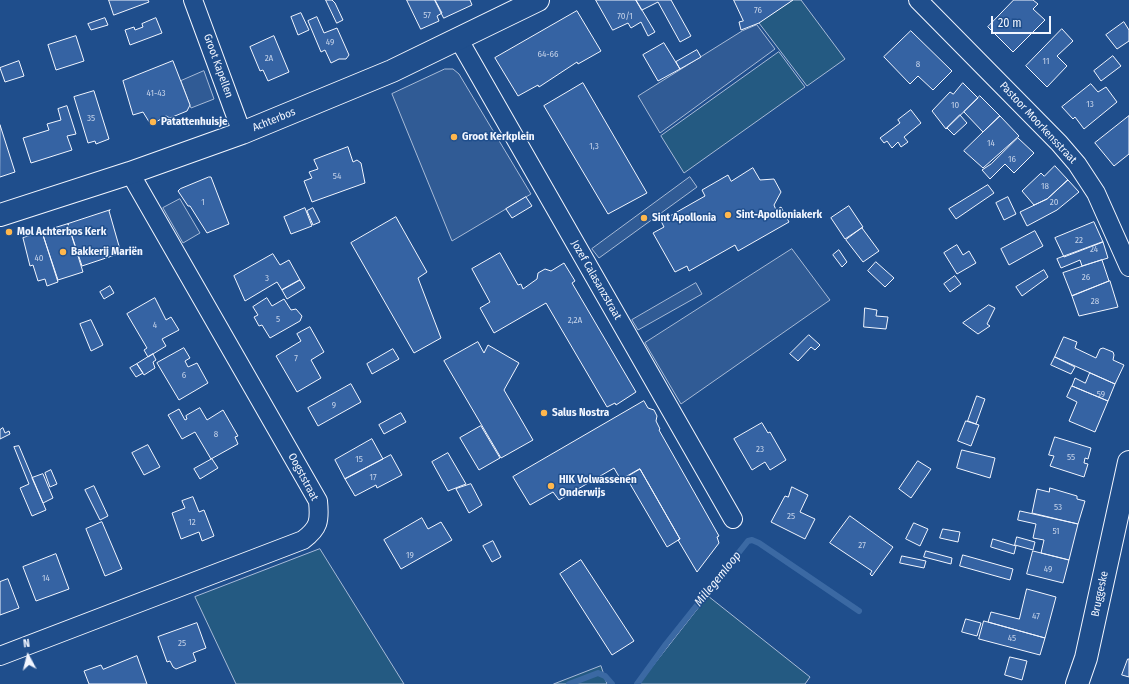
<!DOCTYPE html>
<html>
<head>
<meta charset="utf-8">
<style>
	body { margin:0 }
	#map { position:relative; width:1129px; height:684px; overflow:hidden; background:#1f4e8c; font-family:"Fira Sans Condensed",sans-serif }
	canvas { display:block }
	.north { position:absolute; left:8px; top:636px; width:40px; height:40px; -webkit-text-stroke:3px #1f4e8c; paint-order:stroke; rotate:353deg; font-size:11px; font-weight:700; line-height:16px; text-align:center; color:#f2f6ff }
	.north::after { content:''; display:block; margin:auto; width:14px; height:18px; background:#f2f6ff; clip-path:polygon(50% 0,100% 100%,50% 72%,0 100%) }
	.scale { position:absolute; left:991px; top:16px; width:60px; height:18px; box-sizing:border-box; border:2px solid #f2f6ff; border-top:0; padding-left:5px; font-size:12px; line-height:14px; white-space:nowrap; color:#f2f6ff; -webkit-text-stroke:3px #1f4e8c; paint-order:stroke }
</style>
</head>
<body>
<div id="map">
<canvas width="1129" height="684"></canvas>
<div class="north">N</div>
<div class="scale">20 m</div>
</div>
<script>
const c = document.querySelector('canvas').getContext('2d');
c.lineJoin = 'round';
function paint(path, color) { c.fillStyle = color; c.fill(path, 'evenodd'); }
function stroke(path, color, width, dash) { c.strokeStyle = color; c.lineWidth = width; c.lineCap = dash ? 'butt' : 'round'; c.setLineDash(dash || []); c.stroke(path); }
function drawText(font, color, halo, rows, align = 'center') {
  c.font = font + ' "Fira Sans Condensed",sans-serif'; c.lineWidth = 3; c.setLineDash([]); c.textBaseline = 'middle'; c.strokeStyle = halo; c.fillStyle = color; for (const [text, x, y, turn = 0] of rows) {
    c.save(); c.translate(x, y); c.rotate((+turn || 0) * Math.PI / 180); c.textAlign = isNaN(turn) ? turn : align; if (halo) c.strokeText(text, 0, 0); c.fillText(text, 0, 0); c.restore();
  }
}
const green = new Path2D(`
	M793,0H801L845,59L807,86L759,23Z
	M779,52L805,87L684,173L661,136Z
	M320,549L404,684H236L195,597Z
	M708,596L810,677L805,684H639Z
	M601,666L607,684H554Z`);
paint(green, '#245a82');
stroke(green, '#a8bbd7', 1);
const parking = new Path2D(`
	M757,25L775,49L660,133L638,96L742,31Z
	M445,69H453L459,74L531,194L452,241L392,94Z
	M204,71L214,99L191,108L181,81Z
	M690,177L697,187L599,258L592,249Z
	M180,199L200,233L183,243L163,208Z
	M792,249L830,300L681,404L645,343Z
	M696,283L702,294L638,330L632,320Z`);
paint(parking, '#305b95');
stroke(parking, '#a8bbd7', 1);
stroke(new Path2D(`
	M569,684L598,673L605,676L612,684
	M637,684L666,644L748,541L752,540L759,543L859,611`), '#3b69a3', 6);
const building = new Path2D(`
	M109,0H148L149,2L114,15Z
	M326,0H332L335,3L343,20L337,23Z
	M407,0H435L442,13L437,16L439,21L421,29Z
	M435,0H470L472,5L444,18Z
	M596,0H636L655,32L648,36L641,22L631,28L628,23L613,30Z
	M636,0H671L691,36L680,42L658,2L642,10Z
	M734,0H793L759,23L741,30L739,22L743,21Z
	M1014,0H1033L1038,4L1033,9L1045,20L1013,52L988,27Z
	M577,11L601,51L578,64L577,62L539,87L538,85L518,96L495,58Z
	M301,13L309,30L298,35L291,17Z
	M317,17L324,33L337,28L349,55L346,59H339L331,63L325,50L321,52L308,21Z
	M105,18L108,25L91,30L88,24Z
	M156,18L162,33L130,45L125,30L134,27L135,30L143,27L142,24Z
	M1124,22L1129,30V41L1117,49L1106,35Z
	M1062,29L1073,41L1057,56L1067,66L1047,87L1026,66Z
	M911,31L952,71L933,90L918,76L910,84L884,57Z
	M76,36L84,61L56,70L48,45Z
	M274,36L289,72L268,81L263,70L260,71L250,47Z
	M664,43L680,69L658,81L643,55Z
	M697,50L701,57L680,69L676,62Z
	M1113,56L1121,66L1101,81L1094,71Z
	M19,61L24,76L5,82L0,68Z
	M173,61L190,105L187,111L170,118L166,116L151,125L143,112L133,115L123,81Z
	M583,83L647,193L608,214L544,106Z
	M963,83L978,98L946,129L932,111L950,92L953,94Z
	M1091,84L1098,92L1106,87L1117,102L1084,129L1075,117L1073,119L1062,107Z
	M94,91L109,139L96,144L95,141L88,143L74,97Z
	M980,96L1000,116L983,132L964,112Z
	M67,106L76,134L67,136L72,150L31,163L23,138L49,130L47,124L61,120L58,109Z
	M911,110L921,123L904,137L908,142L901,147L898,142L892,148L887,141L884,143L880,138L900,123L898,120Z
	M960,115L967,123L954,135L947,128Z
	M1000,116L1019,136L983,168L964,151Z
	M1129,116V154L1114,166L1095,143Z
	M0,125L15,172L0,177Z
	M1018,138L1034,153L1014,173L1005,164L990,179L982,170L991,164Z
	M348,147L353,162L357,160L361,163L365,183L312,202L304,181L312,178L309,172L318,169L314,160Z
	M1055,166L1068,180L1047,199L1034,205L1022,191L1041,173L1044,176Z
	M753,168L760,180L774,179L781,192L774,205L776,210L781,207L789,222L738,251L735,245L689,271L687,266L675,272L653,233L664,227L661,221L705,196L702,190L728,175L731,181Z
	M209,177H211L229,224L207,233L190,206H188L178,191L180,189Z
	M1068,180L1079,192L1057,210L1027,226L1020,212L1047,199Z
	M988,185L994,193L956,219L949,209Z
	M526,197L532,206L512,218L506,209Z
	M1008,197L1016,214L1004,220L996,203Z
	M849,206L863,227L845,239L831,218Z
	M305,208L312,226L291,234L284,217Z
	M313,208L320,222L313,225L307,211Z
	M110,210L109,211L121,253L82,266L68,224Z
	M396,217L427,272L418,278L441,338L414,353L351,243Z
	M1094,222L1103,242L1064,257L1055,238Z
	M68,224L83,272L58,280L42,232Z
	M862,228L879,251L863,262L846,240Z
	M1035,231L1043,246L1009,265L1001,249Z
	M42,232L58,282L47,286L45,279L38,281L33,265L30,266L23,238Z
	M1103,242L1108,258L1082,266L1080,260L1061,268L1057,259Z
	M957,245L963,255L969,251L976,263L957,274L944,253Z
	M839,250L847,262L842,267L833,255Z
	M500,253L518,285L521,284L523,289L537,279L538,273L545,269L551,271L564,263L575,281L572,283L636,392L616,405L615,403L607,407L546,303L494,333L480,308L490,302L472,269Z
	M273,254L280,265L289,260L300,280L282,290L277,282L245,301L234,276Z
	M1102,260L1109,281L1072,296L1063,273Z
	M876,262L894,278L885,287L868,271Z
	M1044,270L1048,277L1022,296L1016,287Z
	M955,276L961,284L950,292L944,284Z
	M300,280L305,288L287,299L282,290Z
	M1110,281L1118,307L1079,316L1072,296Z
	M110,286L114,293L104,299L100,292Z
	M155,298L166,320L171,317L179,330L162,339L166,346L148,357L144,350L147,348L127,314Z
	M267,298L272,306L284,299L291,310L296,309L302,316L300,321L270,338L262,325L259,326L254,317L258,315L253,307Z
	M989,305L995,308L987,324L990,326L978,334L963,323Z
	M865,308L877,310L876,316L888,317L886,329L864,327Z
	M91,320L103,345L91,351L80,324Z
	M310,327L324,352L311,360L321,378L297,392L276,356L301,341L297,334Z
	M809,335L820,345L815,350L811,347L798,361L790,354Z
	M1064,337L1077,342L1075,348L1096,358L1100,349L1103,348L1113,352L1114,355L1113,360L1124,365L1115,384L1055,357Z
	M478,342L484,353L488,345L519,363L504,390L533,440L501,458L444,361Z
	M184,348L190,358L185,361L188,367L197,363L208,383L179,400L157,363Z
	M393,349L399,359L372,374L367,364Z
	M153,354L156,360L153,362L155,368L144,375L137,364Z
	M1055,357L1075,367L1071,374L1051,365Z
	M137,364L143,373L136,377L130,368Z
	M1090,373L1115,384L1108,401L1072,386L1075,378L1085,383Z
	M351,384L361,402L318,426L308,408Z
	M1072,386L1108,401L1095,432L1069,421L1077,402L1067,397Z
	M977,396L985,399L976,424L968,421Z
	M644,401L648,408L654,410L657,416L656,421L660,429L659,430L719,536L717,537L719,543L697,572L678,540L680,539L640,469L621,480L614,468L559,500L553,492L530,505L513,477Z
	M200,408L207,420L223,410L238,436L235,437L238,444L211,459L195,432L182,439L168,415L179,409L185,420L187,419L186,416Z
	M401,413L406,422L384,434L379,425Z
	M966,421L979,425L971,446L958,441Z
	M762,423L768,433L770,432L786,460L770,470L765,462L752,470L734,439Z
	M481,426L500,458L479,470L460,438Z
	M3,428L5,433L9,431L10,434L0,439V430Z
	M1055,437L1091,448L1088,459L1085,458L1084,463L1088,464L1084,477L1050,466L1054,456L1049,455Z
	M372,439L383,459L345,479L335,460Z
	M148,445L160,467L144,475L132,453Z
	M19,446L46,510L32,516L20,488L29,484L14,447Z
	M962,450L995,458L990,478L957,468Z
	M448,453L466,484L448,491L432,462Z
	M391,455L402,475L377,488L376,485L355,496L345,479Z
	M212,459L218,468L200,479L194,469Z
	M918,461L931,469L911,498L899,489Z
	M640,469L680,539L667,547L626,477Z
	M51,470L57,484L50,487L45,473Z
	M43,474L53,498L43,503L32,478Z
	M471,484L482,505L469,513L456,489Z
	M94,486L108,516L100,520L85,490Z
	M792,487L808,495L800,512L815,519L805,539L771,522L785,496L788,497Z
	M1050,488L1077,496V499L1085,501L1078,524L1032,513L1037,489L1049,492Z
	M193,497L199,512L204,510L214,536L202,541L199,532L181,539L172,513L185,508L182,501Z
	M1020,511L1078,524L1069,560L1041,553L1044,540L1033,538L1036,524L1018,520Z
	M850,516L893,547L872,576L870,574L872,571L830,543Z
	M422,518L428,529L441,522L452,540L401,569L384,540Z
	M102,522L122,569L105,576L86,529Z
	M914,523L928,529L920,546L906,539Z
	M943,529L960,532L958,542L940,538Z
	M1017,537L1035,542L1033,550L1015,545Z
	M993,539L1016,546L1014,554L991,547Z
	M493,541L501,557L492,562L483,546Z
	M926,551L952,558L951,564L924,557Z
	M1033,551L1069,560L1063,583L1027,574Z
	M56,554L69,589L36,601L23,567Z
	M963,555L1013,569L1010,580L960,566Z
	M902,556L926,561L924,568L900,563Z
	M581,560L634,641L612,655L560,574Z
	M8,579L19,608L0,615V582Z
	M1027,589L1056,597L1045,638L988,622L991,612L1019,619Z
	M966,619L981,623L977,636L962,632Z
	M984,621L1045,638L1040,655L979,639Z
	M197,623L206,648L193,653L196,661L176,669L173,667L170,661L167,662L158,637Z
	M137,656L147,684H89L84,671L101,665L103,669Z
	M1010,657L1027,661L1022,680L1005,675Z
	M1128,659H1129V677L1122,675Z`);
paint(building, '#3563a3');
stroke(building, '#f2f6ff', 1);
const minor = new Path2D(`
	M193,0L242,133
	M918,0L1059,143L1077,164L1096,193L1129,267
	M459,40L733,519
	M0,656L303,540C319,528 320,521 318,501L130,173`);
const tertiary = new Path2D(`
	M0,215L130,173L242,133L392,71L538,0
	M1077,684L1086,658L1129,462`);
stroke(minor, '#f2f6ff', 20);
stroke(tertiary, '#f2f6ff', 24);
stroke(minor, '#1f4e8c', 18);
stroke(tertiary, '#1f4e8c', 22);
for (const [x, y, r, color] of [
	[153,122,4,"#ffb74d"],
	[454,137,4,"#ffb74d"],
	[728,215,4,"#ffb74d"],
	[644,218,4,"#ffb74d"],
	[9,232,4,"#ffb74d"],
	[63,252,4,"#ffb74d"],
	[544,413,4,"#ffb74d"],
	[551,486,4,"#ffb74d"]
]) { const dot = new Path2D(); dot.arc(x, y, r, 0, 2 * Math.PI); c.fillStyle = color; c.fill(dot); stroke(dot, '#1f4e8c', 1.5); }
drawText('9px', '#c3d1e8', null, [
	["76",758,10],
	["57",427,15],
	["70/1",625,16],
	["49",330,42],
	["64-66",548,54],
	["2A",269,58],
	["11",1046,61],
	["8",918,64],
	["41-43",156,93],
	["13",1090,104],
	["10",955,105],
	["35",91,118],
	["14",991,143],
	["1,3",594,146],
	["16",1012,159],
	["54",337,176],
	["18",1045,186],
	["1",203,202],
	["20",1054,202],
	["22",1079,240],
	["24",1094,249],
	["40",39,258],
	["26",1086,277],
	["3",267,278],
	["28",1095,301],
	["5",278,319],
	["2,2A",575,320],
	["4",155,325],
	["7",296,358],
	["6",184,375],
	["59",1101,394],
	["9",334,405],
	["8",216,434],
	["23",760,449],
	["55",1071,457],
	["15",359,459],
	["17",373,477],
	["53",1058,507],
	["25",791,516],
	["12",192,522],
	["51",1056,531],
	["27",862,545],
	["19",410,555],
	["49",1048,569],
	["14",46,578],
	["47",1036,616],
	["45",1012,638],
	["25",182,643]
]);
drawText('11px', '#f2f6ff', '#1f4e8c', [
	["Groot Kapellen",218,66,70],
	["Achterbos",274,120,-22],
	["Pastoor Moorkensstraat",1038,123,47],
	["Jozef Calasanzstraat",596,280,60],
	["Oogststraat",303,477,62],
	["Bruggeske",1100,594,-78]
]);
drawText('bold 11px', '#f2f6ff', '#1f4e8c', [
	["Patattenhuisje",161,122],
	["Groot Kerkplein",462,137],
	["Sint-Apolloniakerk",736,215],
	["Sint Apollonia",652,218],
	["Mol Achterbos Kerk",17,232],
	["Bakkerij Mariën",71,252],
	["Salus Nostra",552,413],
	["HIK Volwassenen",559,480],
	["Onderwijs",559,493]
], 'left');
drawText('italic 12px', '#f2f6ff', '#1f4e8c', [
	["Millegemloop",718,579,-51]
]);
</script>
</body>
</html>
